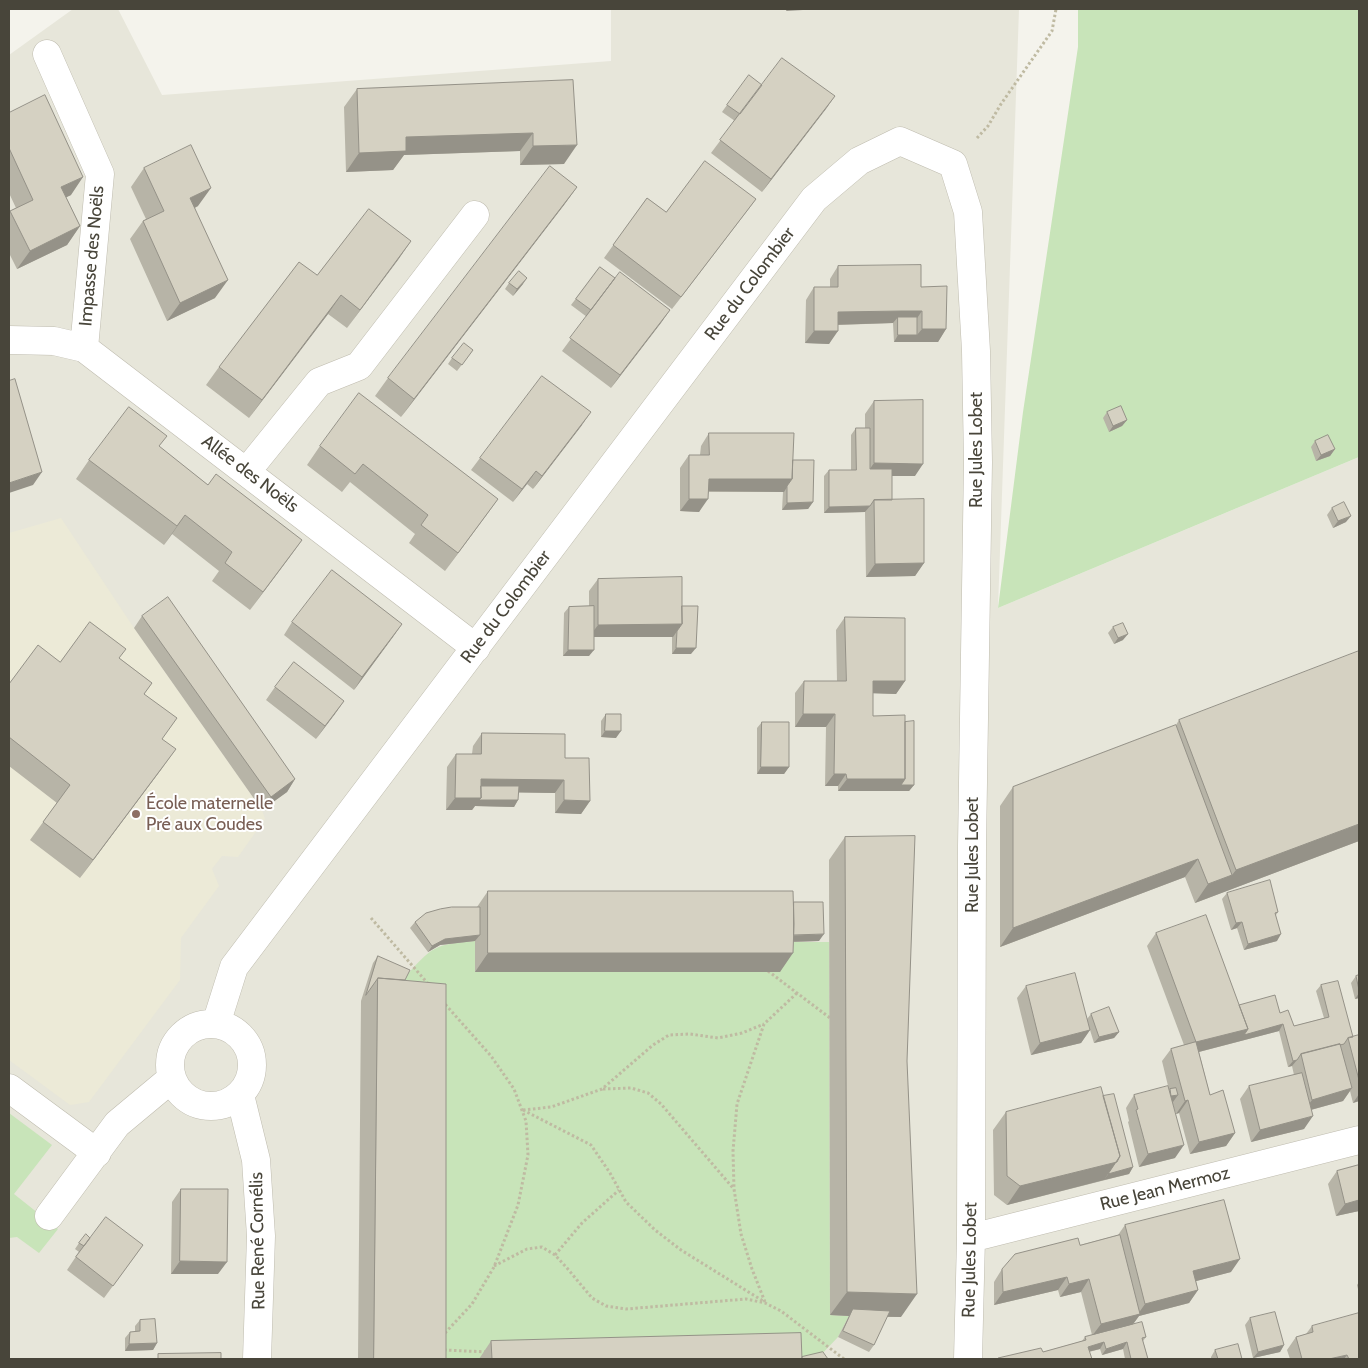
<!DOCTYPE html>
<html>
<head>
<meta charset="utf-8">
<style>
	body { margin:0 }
	#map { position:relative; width:1368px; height:1368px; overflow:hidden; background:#f4f3ec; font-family:Cabin,sans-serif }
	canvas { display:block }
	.frame { position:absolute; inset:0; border:10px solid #48453a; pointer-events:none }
</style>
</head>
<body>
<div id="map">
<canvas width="1368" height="1368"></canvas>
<div class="frame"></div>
</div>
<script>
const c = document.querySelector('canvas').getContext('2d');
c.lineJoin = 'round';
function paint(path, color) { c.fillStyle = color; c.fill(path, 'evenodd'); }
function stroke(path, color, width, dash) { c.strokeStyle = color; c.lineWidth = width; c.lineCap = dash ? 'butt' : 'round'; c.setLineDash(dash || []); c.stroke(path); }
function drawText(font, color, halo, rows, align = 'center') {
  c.font = font + ' Cabin,sans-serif'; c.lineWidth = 4; c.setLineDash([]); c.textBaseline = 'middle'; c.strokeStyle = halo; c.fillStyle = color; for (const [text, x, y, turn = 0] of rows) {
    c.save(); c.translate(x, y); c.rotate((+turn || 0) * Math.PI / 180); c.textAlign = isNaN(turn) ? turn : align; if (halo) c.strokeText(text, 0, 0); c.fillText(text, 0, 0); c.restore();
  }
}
paint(new Path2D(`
	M73,9H118L162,95L611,61V9H1019L998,608L1359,457V1359H9V55Z`), '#e7e6da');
paint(new Path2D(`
	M61,518L134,628L262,810L265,819L238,857L222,856L212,869L219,886L181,938L180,980L89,1102L70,1105L9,1060V533Z`), '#ecead7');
paint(new Path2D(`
	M1078,9H1359V457L998,608L1023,412L1078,47Z
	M475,941L780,971L781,942H829L830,1315L849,1316L838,1337L818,1358L430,1359L405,977C432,947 434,944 475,941Z
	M9,1113L52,1145L14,1194L58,1229L39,1253L17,1237L9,1238Z`), '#c8e4b9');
const minor = new Path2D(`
	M47,54L100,174L84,348
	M9,340L54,341L84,348L476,648
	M247,471L319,382L359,366L475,215
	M170 1065a41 41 0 1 1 82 0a41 41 0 1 1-82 0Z
	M216,1024L234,967L814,199L859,161L900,141L953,164L968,212L976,351L978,462L972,846L971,1238L968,1359
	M9,1088L97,1153
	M240,1095L256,1160L261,1236L257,1359
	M49,1216L117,1124L171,1079
	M971,1238L1359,1140`);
stroke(minor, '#bfbcaf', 29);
stroke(new Path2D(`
	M977,138L988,126L1001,104L1052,31L1056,9
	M371,918L430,986
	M768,971L830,1018
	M603,1089L631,1088L648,1093L661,1104L733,1188
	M523,1110L591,1145L610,1173L626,1202L655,1230L681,1250L763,1301
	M523,1110L551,1107L602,1089L653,1045L669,1035L690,1034L718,1038L742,1033L764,1024
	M555,1255L582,1223L619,1190
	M494,1266L527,1249L542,1247L555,1255L567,1268L592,1298L606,1306L626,1309L746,1299L765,1303L781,1311L844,1359
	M765,1302L752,1269L741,1234L734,1189L733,1151L737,1104L764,1024L797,993
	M445,1333L472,1304L494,1267L518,1205L528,1155L526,1121L514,1089L491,1056L445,1004
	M444,1350L488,1352`), '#bfbaa2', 3, [2.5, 2.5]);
stroke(minor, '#fff', 28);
paint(new Path2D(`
	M573,80L564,164L520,165V151L404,155L393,170L346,172L344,107L357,89Z
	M762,85L835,96L762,192L711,153L735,121L722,112L727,105Z
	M9,113L71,195L66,197L80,226L67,245L17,269L9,253V213L10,211L16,208L9,193Z
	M144,168L198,206L195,208L215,298L167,321L130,239L143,221L146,219L131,187Z
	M577,187L564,205L401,417L375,396L388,378Z
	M647,198L666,212L756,199L672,309L604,258Z
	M411,241L347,328L328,314L249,418L206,385L219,367L317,275Z
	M838,266L921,287L946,329L938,342H894L893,323L838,325L829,344L805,343L806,300L814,287H830V279Z
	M600,267L615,278L670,310L611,388L562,351L587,317L571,305Z
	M509,283L523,284L513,296L505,289Z
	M473,350L457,371L448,364L452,358Z
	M874,401L915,476H892V500L924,563L915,576L866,577L865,512L824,513V476L829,470H851V435L856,428H865V414Z
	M1107,412L1127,420L1122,426L1109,432L1103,418Z
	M582,425L533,489L527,484L513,502L471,470L480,458Z
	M709,433L793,460L813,502L808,509L782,510L783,492H709L699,512L680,511V468L689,455H700L701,446Z
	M1315,441L1335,449L1330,456L1316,461L1311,447Z
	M320,446L498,499L445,571L409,543L415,534L350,482L342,492L307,465Z
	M159,447L208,485L302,540L250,610L212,581L219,571L172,534L164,545L76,479L89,460Z
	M1332,508L1346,522L1333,528L1327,515Z
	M598,579L682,606L691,654H672V637H594L589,656H563L564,613L569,607L589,606V591Z
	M142,616L295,779L287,792L262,810L134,628Z
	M845,617L905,681L896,694L873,693V716L905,722L914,785L909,791H838V786H825L826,727H795V693L804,681H837L836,630Z
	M292,622L402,624L354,690L284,635Z
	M1113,627L1123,640L1114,644L1108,633Z
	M119,658L152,683L144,694L162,739L163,767L80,878L30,840L57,803L9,766V684L60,662Z
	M275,687L344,701L316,739L266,700Z
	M606,714L616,738L601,737V721Z
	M1179,720L1359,841L1195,903L1185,877L1000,947V806L1013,787L1176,725Z
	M762,722L789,767L784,774H757V728Z
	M482,733L565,758L590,801L581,814L555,813V793L518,792V800L514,807L475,806L472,810H446L447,767L456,754H472L473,746Z
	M845,837L907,1061L901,1317H887L874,1345L869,1352L838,1337L849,1316L830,1315L829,860Z
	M488,891L794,902L819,941L793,942L780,972H475V941L440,945L428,952L410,928L415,922L477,907Z
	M1227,893L1278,912L1276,915L1277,941L1244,950L1237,928L1231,930L1222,899Z
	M1156,933L1239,1005L1280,1013L1294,1026L1324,1018L1316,991L1321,985L1353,1037L1359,1035V1101L1353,1103L1350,1091L1343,1101L1311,1110L1304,1129L1251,1142L1240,1099L1249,1086L1294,1075L1292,1066L1288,1067L1279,1031L1199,1052L1210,1095L1235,1133L1226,1146L1190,1154L1179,1113L1176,1114L1172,1102L1175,1158L1139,1167L1128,1122L1129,1121L1126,1108L1134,1095L1169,1090L1162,1061L1171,1049L1184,1045L1147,946Z
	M378,956L405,980L446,1359H358L361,1001L373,963Z
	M1359,975V998L1355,999L1351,983L1356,976Z
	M1026,986L1087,1019L1091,1014L1119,1032L1114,1038L1094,1043L1090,1030L1081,1043L1031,1055L1017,998Z
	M1103,1096L1133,1167L1129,1174L1007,1205L994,1195L993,1130L1006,1112Z
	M1359,1165V1211L1336,1216L1328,1184L1337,1171Z
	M181,1189L218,1274H171L172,1202Z
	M1125,1225L1231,1272L1196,1281L1198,1290L1189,1303L1139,1316L1133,1324L1146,1337L1143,1341L1148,1359H1125L1123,1349L1102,1355L1100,1349L1089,1352L1092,1359H998V1358L1043,1352L1082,1341L1085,1337L1092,1335L1081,1292L1060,1297L1058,1290L994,1305V1282L1002,1269L1080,1245L1118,1235Z
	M90,1238L143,1245L104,1298L67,1270L79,1252L75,1249L79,1243Z
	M1359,1282V1293L1357,1285Z
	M1250,1318L1284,1345L1280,1352L1253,1358L1245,1325Z
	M140,1320L157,1343L153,1350L125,1351V1338L130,1332H135V1326Z
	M1312,1326L1359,1359H1290L1287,1350L1296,1337L1306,1334Z
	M491,1341L802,1357L828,1359H479Z
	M1215,1350L1242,1359H1211V1357Z`), '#b7b4a7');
paint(new Path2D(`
	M787,9H820L786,11Z
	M835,96L826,109L762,192L771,179Z
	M533,133L520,151L404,155L393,170L346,172L359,153L406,137Z
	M577,145L564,164L520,165L533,146Z
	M83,177L71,195L49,206L61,187Z
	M577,187L564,205L401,417L414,399Z
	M211,188L198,206L177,216L190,198Z
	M756,199L747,211L672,309L681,297Z
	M80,226L67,245L17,269L30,251Z
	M411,241L398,260L347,328L360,310Z
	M527,278L523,284L513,296L517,289Z
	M228,280L215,298L167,321L180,303Z
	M341,295L328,314L249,418L262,400Z
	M670,310L661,323L611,388L620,375Z
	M902,311H922L913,324L898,317L893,323L829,325L838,312Z
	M922,329H946L938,342H894L898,335H917Z
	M814,331H838L829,344L805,343Z
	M591,412L582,425L533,489L542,476Z
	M1127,420L1122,426L1109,432L1113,426Z
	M1335,449L1330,456L1316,461L1321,455Z
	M874,463L923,464L915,476H865Z
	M536,471L527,484L513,502L522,489Z
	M42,472L33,485L9,493V483Z
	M709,479H792L784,492L701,491Z
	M498,499L485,517L445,571L458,553Z
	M689,499H708L699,512L680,511Z
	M813,502L808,509L782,510L787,503Z
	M870,506L865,512L824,513L829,507Z
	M185,515L172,534L164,545L177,526Z
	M1351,516L1346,522L1333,528L1338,521Z
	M302,540L289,558L250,610L263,592Z
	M924,563L915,576L866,577L875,564Z
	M402,624L393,637L354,690L362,677Z
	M682,624L673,637H589L598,625Z
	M1128,634L1123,640L1114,644L1118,638Z
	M676,648H696L691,654H672Z
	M568,650H594L589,656H563Z
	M873,681H905L896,694L864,693Z
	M344,701L335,714L316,739L325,726Z
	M803,714H835L826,727H795Z
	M605,731H621L616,738L601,737Z
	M176,749L163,767L80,878L93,860Z
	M761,767H789L784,774H757Z
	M834,774H846L838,786H825Z
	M295,779L287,792L262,810L271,797Z
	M481,779L564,780L555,793L476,792Z
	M847,779H905L914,785L909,791H838Z
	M455,798H481L518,800L514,807L475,806L472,810H446Z
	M564,800L590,801L581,814L555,813Z
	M1359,824V841L1195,903L1208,884L1232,875L1236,870Z
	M1198,859L1185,877L1000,947L1013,928Z
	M1242,922L1237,928L1231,930L1236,923Z
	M824,934L819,941L782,942L786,936Z
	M1281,934L1277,941L1244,950L1248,944Z
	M480,935L475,941L440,945L428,952L432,946L445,939Z
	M488,953H793L780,972H475Z
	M1359,993V998L1355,999Z
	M1283,1024L1279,1031L1187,1055L1196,1042L1248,1029Z
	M1090,1030L1081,1043L1031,1055L1040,1043Z
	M1119,1032L1114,1038L1094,1043L1099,1037Z
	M1297,1060L1292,1066L1288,1067L1293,1061Z
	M1352,1088L1343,1101L1303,1112L1312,1100Z
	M1359,1094V1101L1353,1103Z
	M1178,1095L1173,1102H1167L1171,1096Z
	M1188,1100L1179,1113L1176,1114L1185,1101Z
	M1313,1116L1304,1129L1251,1142L1260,1130Z
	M1235,1133L1226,1146L1190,1154L1199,1142Z
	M1184,1145L1175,1158L1139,1167L1148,1154Z
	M1117,1162L1104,1180L1007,1205L1020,1186Z
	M1133,1167L1129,1174L1104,1180L1108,1174Z
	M1359,1200V1211L1336,1216L1345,1204Z
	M1240,1259L1231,1272L1185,1284L1193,1271Z
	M180,1261L227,1262L218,1274H171Z
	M1067,1277L1058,1290L994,1305L1003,1292Z
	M1089,1279L1081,1292L1060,1297L1069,1284Z
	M1198,1290L1189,1303L1139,1316L1131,1327L1092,1336L1101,1324L1138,1314L1145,1304Z
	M847,1292L917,1294L901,1317L850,1316L853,1309L849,1316L830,1315Z
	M1104,1342L1100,1349L1083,1353L1088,1347Z
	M1127,1342L1123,1349L1102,1355L1106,1349Z
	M157,1343L153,1350L125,1351L129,1344Z
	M1284,1345L1280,1352L1253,1358L1258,1352Z
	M1347,1355L1344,1359H1329Z`), '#959288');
const building = new Path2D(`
	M782,58L835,96L771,179L720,140Z
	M749,75L762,85L740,114L727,105Z
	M573,80L577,145L533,146V133L406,137V151L359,153L357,89Z
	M45,95L83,177L61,187L80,226L30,251L10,211L33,200L9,148V113Z
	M191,145L211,188L190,198L228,280L180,303L143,221L164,211L144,168Z
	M705,161L756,199L681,297L613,245L647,198L666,212Z
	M550,166L577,187L414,399L388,378Z
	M369,209L411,241L360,310L341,295L262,400L219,367L299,262L317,275Z
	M921,265V287L947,286L946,329H922V311H902L838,312V331H814V287H838V266Z
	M600,267L615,278L591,310L576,299Z
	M519,271L527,278L517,289L509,283Z
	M620,272L670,310L620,375L570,338Z
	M898,317H917V335H898Z
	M464,343L473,350L462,365L452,358Z
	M542,376L591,412L542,476L536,471L522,489L480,458Z
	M15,379L42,472L9,483V381Z
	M359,393L498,499L458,553L421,525L428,515L363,464L355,474L320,446Z
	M923,400V464L874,463V401Z
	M1121,406L1127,420L1113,426L1107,412Z
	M129,407L167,436L159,446L208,485L216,474L302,540L263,592L225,563L232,552L185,515L177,526L89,460Z
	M856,428H870V469H892V500H874L870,506L829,507V470H856Z
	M709,433H794L792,479H709L708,499H689V455H709Z
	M1328,435L1335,449L1321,455L1315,441Z
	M793,460H814L813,502L787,503V486L792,479Z
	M924,499V563L875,564L874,500Z
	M1344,502L1351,516L1338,521L1332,508Z
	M332,570L402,624L362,677L292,622Z
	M682,577V624L598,625V579Z
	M168,597L295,779L271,797L142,616Z
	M594,606V650H568L569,607Z
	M682,606H698L696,648H676L677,631L682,624Z
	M845,617L905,618V681H873V716L905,715V779H847L846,774H834L835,714H803L804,681H846Z
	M90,622L126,649L119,658L152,683L144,694L177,718L162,739L176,749L93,860L43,822L70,785L9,737V684L38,645L60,662Z
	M1123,623L1128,634L1118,638L1113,627Z
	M1359,651V824L1236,870L1179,720Z
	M294,662L344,701L325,726L275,687Z
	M606,714H621V731H605Z
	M914,721V785H901L905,779V722Z
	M762,722H789V767H761Z
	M1176,725L1232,875L1208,884L1198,859L1013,928V787Z
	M482,733L565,734V758H589L590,801L564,800V780L481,779V798H455L456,754H481Z
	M481,786H519L518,800H479L481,798Z
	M915,836L907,1061L917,1294L847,1292L845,837Z
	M1270,880L1278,912L1275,913L1281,934L1248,944L1242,922L1236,923L1227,893Z
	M488,891H793L794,924L793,953H488Z
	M794,902H823L824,934L794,935Z
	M452,907H480V935L445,939L432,946L415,922L426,913L440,909Z
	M1206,915L1248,1029L1196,1042L1156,933Z
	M378,956L410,970L405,980L378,978L366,995Z
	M1075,973L1090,1030L1040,1043L1026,986Z
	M1359,975V990L1356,976Z
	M378,978L446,984V1359H374Z
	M1338,981L1353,1037L1348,1038L1344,1044L1340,1045V1044L1301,1054L1297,1060L1293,1061L1283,1024L1244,1035L1248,1029L1239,1005L1275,995L1280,1013L1288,1010L1294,1026L1329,1017L1321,985Z
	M1109,1007L1119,1032L1099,1037L1091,1014Z
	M1359,1035V1080L1348,1038Z
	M1196,1042L1210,1095L1223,1090L1235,1133L1199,1142L1188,1100L1185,1101L1171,1049Z
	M1340,1044L1352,1088L1312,1100L1301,1054Z
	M1302,1073L1313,1116L1260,1130L1249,1086Z
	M1168,1086L1184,1145L1148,1154L1136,1110L1138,1109L1134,1095Z
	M1101,1087L1120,1156L1117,1162L1020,1186L1007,1176L1006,1112Z
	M1176,1088L1178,1095L1171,1096L1170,1089Z
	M1114,1094L1133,1167L1108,1174L1120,1156L1103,1096Z
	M1359,1165V1200L1345,1204L1337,1171Z
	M181,1189H228L227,1262L180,1261Z
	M1224,1200L1240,1259L1193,1271L1198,1290L1145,1304L1125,1225Z
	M106,1217L143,1245L113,1286L76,1257Z
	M86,1234L90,1238L84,1246L79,1243Z
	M1120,1235L1140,1314L1101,1324L1089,1279L1069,1284L1067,1277L1003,1292L1002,1269L1015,1254L1078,1238L1080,1245Z
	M853,1309L890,1311L874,1345L843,1331Z
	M1275,1312L1284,1345L1258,1352L1250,1318Z
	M1359,1313V1359H1349L1347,1355L1329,1359H1302L1296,1337L1313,1332L1312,1326Z
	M155,1319L157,1343L129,1344L130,1332L140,1331V1320Z
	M1142,1322L1146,1337L1142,1338L1148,1359H1131L1127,1342L1106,1349L1104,1342L1088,1347L1092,1359H998V1358L1041,1348L1043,1352L1086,1340L1085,1337Z
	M801,1333L802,1359H492L491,1341Z
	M1238,1344L1242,1359H1218L1215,1350Z
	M823,1352L828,1359H802V1357Z
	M221,1353V1359H158V1354Z`);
paint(building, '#d5d1c2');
stroke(building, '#959288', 1);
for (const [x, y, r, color] of [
	[136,814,5,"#8d6e63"]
]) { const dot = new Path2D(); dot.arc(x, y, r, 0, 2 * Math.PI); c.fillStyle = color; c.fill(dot); stroke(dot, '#fff', 2); }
drawText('18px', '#48453a', '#fff', [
	["Impasse des Noëls",92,256,-85],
	["Rue du Colombier",750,284,-53],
	["Rue Jules Lobet",977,450,-90],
	["Allée des Noëls",250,474,37],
	["Rue du Colombier",506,607,-53],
	["Rue Jules Lobet",973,855,-90],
	["Rue Jean Mermoz",1165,1189,-14],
	["Rue René Cornélis",258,1241,-91],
	["Rue Jules Lobet",970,1260,-89]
]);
drawText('18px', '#785e54', '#fff', [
	["École maternelle",146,804],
	["Pré aux Coudes",146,825]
], 'left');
</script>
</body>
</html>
